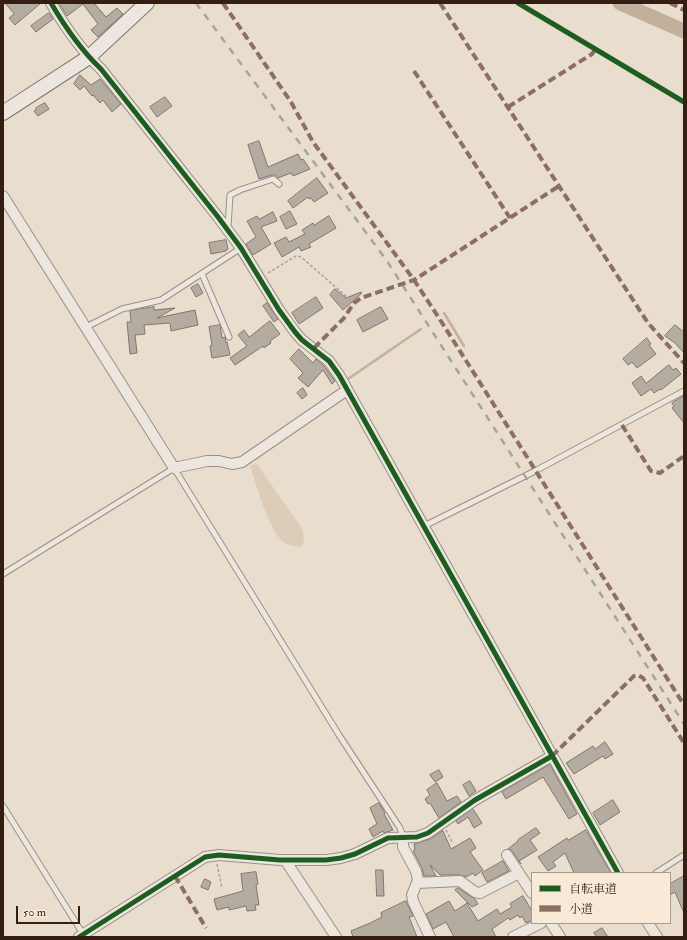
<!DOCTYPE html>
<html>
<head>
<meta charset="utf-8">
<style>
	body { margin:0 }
	#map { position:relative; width:687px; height:940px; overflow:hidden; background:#e9dece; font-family:"IM FELL Double Pica","Noto Serif JP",serif }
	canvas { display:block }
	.frame { position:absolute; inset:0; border:4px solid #341d13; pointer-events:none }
	.legend { position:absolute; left:531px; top:872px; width:140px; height:52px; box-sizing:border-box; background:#f8ead7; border:1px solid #aa9889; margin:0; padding:5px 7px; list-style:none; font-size:12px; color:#341d13 }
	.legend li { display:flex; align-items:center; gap:8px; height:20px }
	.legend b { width:20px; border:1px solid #aa9889 }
	.scale { position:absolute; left:16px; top:906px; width:64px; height:18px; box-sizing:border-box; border:2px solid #341d13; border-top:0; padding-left:5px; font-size:12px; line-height:14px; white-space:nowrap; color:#341d13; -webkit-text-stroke:3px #f8ead7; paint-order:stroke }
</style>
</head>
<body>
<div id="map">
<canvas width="687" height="940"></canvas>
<div class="frame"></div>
<ul class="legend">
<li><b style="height:5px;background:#1b5e20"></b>自転車道</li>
<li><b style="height:5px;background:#8d6e63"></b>小道</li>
</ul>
<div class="scale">50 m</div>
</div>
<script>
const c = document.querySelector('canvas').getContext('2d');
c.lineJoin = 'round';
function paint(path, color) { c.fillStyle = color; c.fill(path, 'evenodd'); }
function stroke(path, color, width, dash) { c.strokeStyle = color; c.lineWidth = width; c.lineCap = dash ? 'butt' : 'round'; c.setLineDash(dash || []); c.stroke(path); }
paint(new Path2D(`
	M256,463L302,528C304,535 305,540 302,547C297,546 291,546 287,544C270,537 256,483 250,466Z`), '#ddccb7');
stroke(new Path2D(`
	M444,313L464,346
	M348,379L421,329`), '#c3b09c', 2.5);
stroke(new Path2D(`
	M620,3L684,31`), '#c3b09c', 15);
const building = new Path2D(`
	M5,3H41L15,25L9,18L14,14Z
	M62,3H94L106,17L117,8L123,14L98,37L91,30L98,24L83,4L67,16L60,5Z
	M49,13L53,19L36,32L31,26Z
	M80,75L91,85L100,79L121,104L112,112L103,100L100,103L93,95L92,96L84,86L80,90L74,84Z
	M165,97L172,106L157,117L150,107Z
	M45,103L49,109L38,116L34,111L36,110V108Z
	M259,141L268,167L298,154L301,160L303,159L310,169L293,176L291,173L278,178L276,175H272L259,179L248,145Z
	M317,178L328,193L314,202L311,198L309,199L308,197L293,208L288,201Z
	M290,211L297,224L286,229L280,217Z
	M273,212L277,221L261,227L271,244L253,255L246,244L256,237L247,221L257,216L259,219Z
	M329,216L336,228L309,244L311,247L301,251L299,247L282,257L274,243L286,237L289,242L305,234L302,230L313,223L314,225Z
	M226,240L228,249L226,250V251L211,254L209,243Z
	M198,284L203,293L196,297L191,288Z
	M335,289L346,298L361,292L362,293L343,310L330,295Z
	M316,297L323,308L299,324L292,313Z
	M267,303L278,319L274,322L263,306Z
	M154,307V310L175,308L157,318L195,310L198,325L171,331L170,323L144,325L145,334L135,335L137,353L130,354L127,322H131L130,311Z
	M381,307L388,319L363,332L357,320Z
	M270,321L280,334L270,341L271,343L264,348L263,346L235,365L230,358L247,346L238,335L244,330L249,337Z
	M220,325L222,338L225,337L226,343L227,342L230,355L212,358L210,346L212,345L209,327Z
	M675,325L684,332V353L675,343L665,336Z
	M647,338L651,344L649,345L656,354L637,368L632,362L628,365L623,359Z
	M299,349L313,363L316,359L324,366L335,381L332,384L323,370L308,387L298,378L303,373L290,359Z
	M669,365L673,370L676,368L681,374L661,390L660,389L654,393L651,389L641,396L632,383L641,376L646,383Z
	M303,388L307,395L302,399L297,393Z
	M684,396V423L672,408L674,406L672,403Z
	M605,742L613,754L605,759L603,756L574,774L566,763L593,746L595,749Z
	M550,765L577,814L569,819L543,777L506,799L502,792Z
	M439,770L443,777L435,782L430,775Z
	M470,781L476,791L469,796L463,785Z
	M437,783L447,801L457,796L461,802L439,818L430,803L428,804L425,799L430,795L427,790Z
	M613,800L620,812L600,825L593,813Z
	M379,803L385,813L384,814L393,830L384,833L383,831L373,837L369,829L377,824L370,808Z
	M473,809L482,823L474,828L468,817L458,824L456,821Z
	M536,828L540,833L530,840L537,850L519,861L521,864L512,851L508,849L518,841V840Z
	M586,830L611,873H574L565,853L553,862L556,866L548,871L538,857L567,838L568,840Z
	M443,831L451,849L470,838L476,848L470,852L483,870L475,876L473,873L466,877L460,875H440L430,865L436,876H424L422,868L413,851L415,850L414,844L430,839Z
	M503,861L509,871L487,882L482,873Z
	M376,870H383L384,896H377Z
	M256,872L258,884L256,885L259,905H255L256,910L247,911L246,906L229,910V907L217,910L214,899L243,891L241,874Z
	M684,876V913L675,892L670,895V884Z
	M205,879L211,882L208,890L201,887Z
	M458,888L475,899L478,904L472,907L455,890Z
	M523,896L532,911V920L526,923L522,916L520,918L518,915L510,920L508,918L492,929L496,937H454L446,922L433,929L426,914L449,901L455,911L467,903L478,921L497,909L500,914L512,907L510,904Z
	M406,901L413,916L409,917L417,937H353L351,931L370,923L382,917L381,913Z
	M602,928L608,937H597L594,933Z`);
paint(building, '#b5aca1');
stroke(building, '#7f766d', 1);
const service = new Path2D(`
	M228,228L230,195L240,190L273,179L279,184
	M202,274L229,337
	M86,327L122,309L161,300L241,248
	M424,526L535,471L684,391
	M3,574L174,468L339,735L400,828L403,837
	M3,806L83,934
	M656,873L684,855`);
const minor = new Path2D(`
	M51,3C65,27 81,50 101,69L218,217L241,248L279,310L295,332L302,340L329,361L339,375L618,873
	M3,196L174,468L207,461H219L232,464L242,462L347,390
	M403,837V847L416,871L418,880L412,895L413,901L430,937
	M507,855L532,893
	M285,860L336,937
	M417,883L460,881L475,892L480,893L519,873
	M551,923L560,937
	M648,923L657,937
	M79,937L205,857L219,855L280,860H326L341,858L355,854L388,838L417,837L428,833L475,800L552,756
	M513,937L541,923`);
const secondary = new Path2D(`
	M3,113L89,57L147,3`);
stroke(service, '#999086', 7);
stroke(minor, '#999086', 12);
stroke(secondary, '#7f766d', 16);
stroke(new Path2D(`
	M268,273L296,256L301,257L354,303
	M446,830L452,842
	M217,864L222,888`), '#aaa39d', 1.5, [3, 2]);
stroke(service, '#ece6df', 5);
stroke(minor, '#ece6df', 10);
stroke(secondary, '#ece6df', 14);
stroke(new Path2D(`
	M196,3L387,261L684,724`), '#aaa39d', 2.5, [7, 7]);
stroke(new Path2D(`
	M223,3L291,102L313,142L414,280L439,318L684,705
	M440,3L648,323L684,363
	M670,3L684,10
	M414,71L510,218
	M508,107L592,54L595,50
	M314,348L344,318L354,303L361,298L414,280L559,186
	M622,425L651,471L660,473L684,456
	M552,756L634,676L638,675L643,678L684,743
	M175,876L206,928`), '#8d6e63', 4, [8, 4]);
stroke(new Path2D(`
	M51,3C65,27 81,50 101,69L218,217L241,248L279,310L295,332L302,340L329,361L339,375L618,873
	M518,3L684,102
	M79,937L205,857L219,855L280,860H326L341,858L355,854L388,838L417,837L428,833L475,800L552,756`), '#1b5e20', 5);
</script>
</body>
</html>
